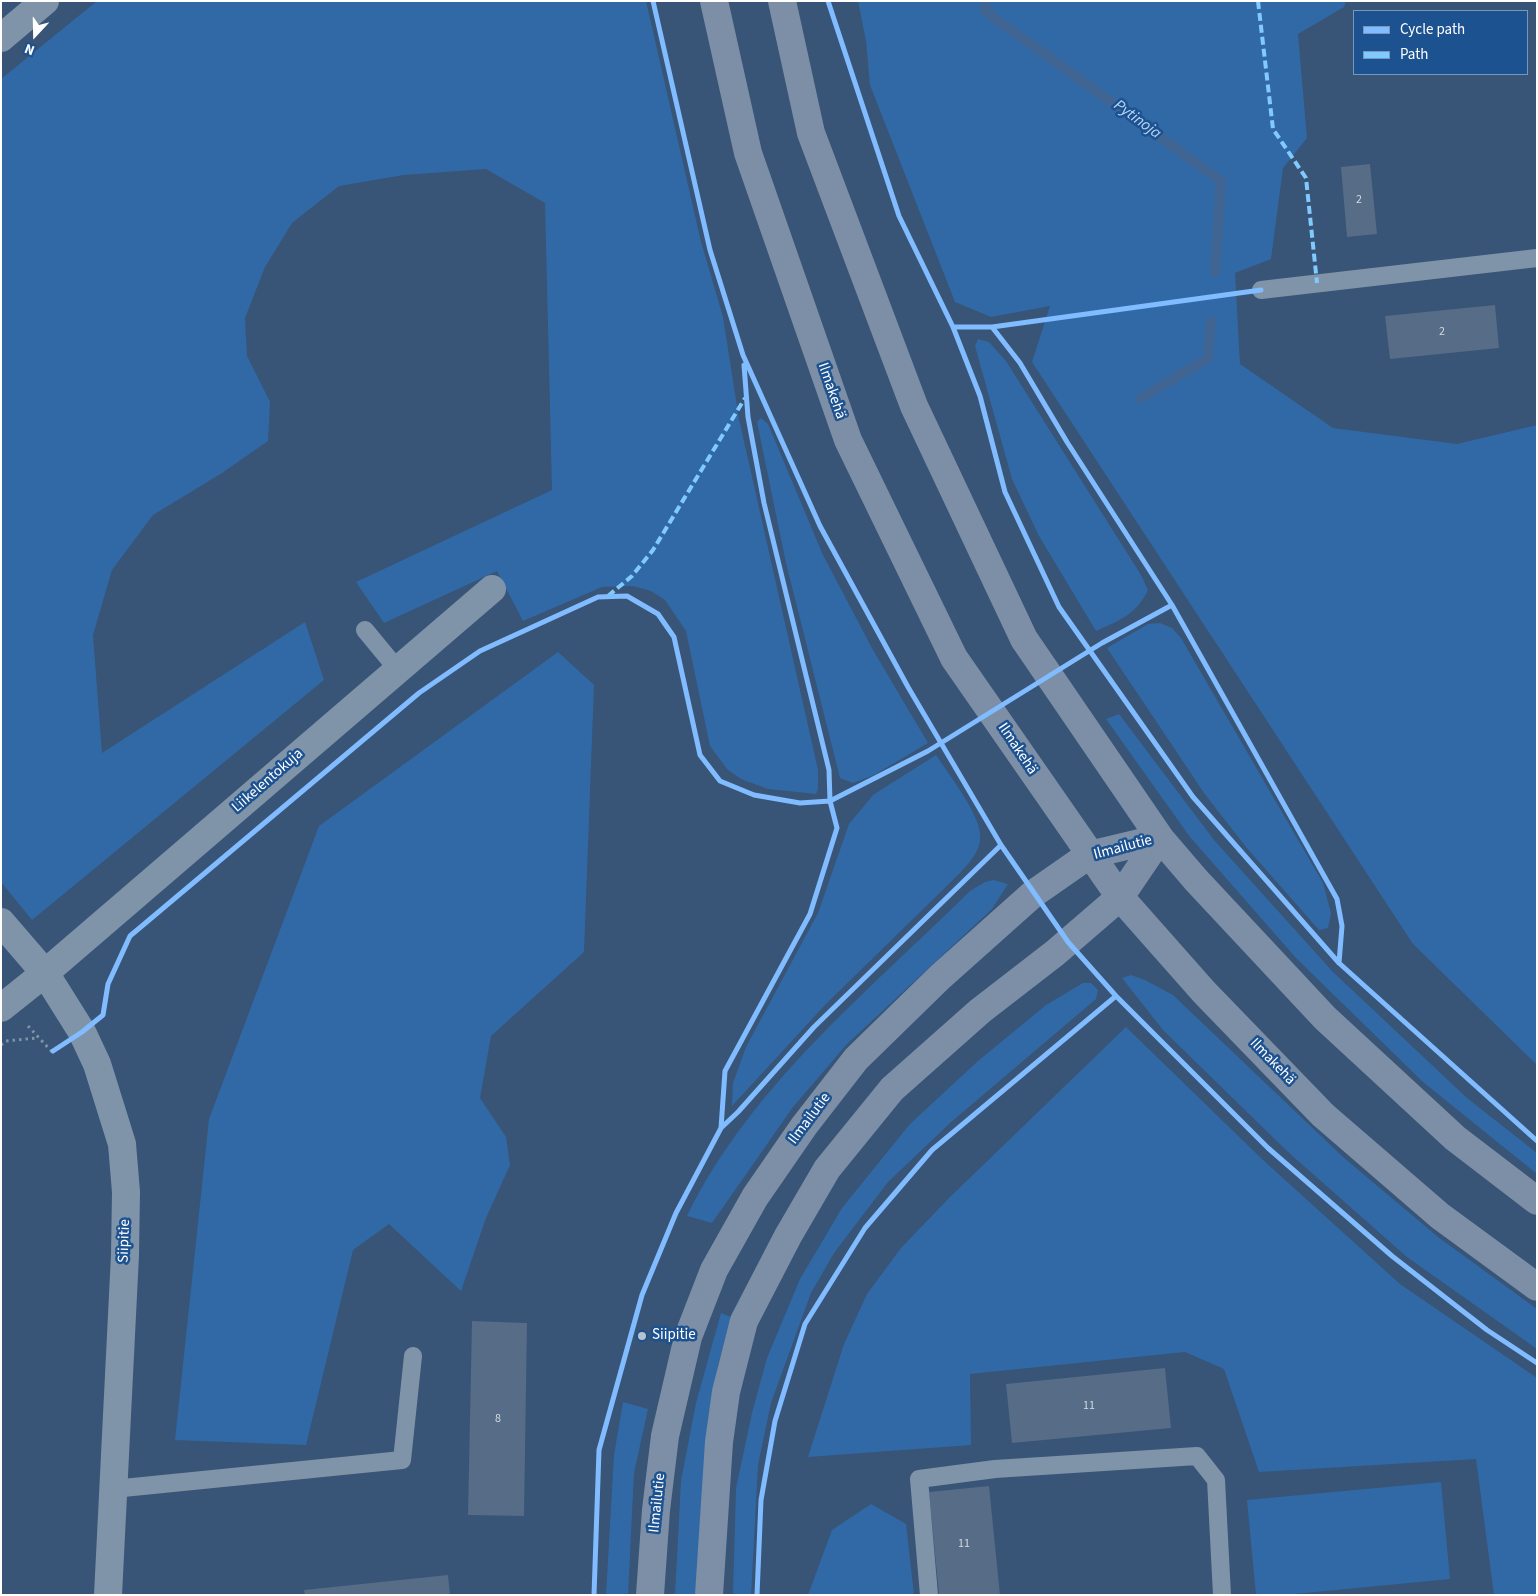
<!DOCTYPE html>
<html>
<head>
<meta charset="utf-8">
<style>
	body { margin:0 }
	#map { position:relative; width:1538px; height:1596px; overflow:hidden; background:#385476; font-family:"Source Sans 3",sans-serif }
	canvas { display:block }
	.frame { position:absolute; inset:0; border:2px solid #fff; pointer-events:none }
	.legend { position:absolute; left:1353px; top:10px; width:175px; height:65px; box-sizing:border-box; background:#1d5291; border:1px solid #7797bd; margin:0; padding:6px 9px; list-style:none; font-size:15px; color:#fff }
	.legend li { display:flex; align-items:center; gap:10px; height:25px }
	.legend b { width:25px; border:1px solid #7797bd }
	.north { position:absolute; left:10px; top:10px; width:50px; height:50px; -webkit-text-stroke:4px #1d5291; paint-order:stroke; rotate:201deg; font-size:14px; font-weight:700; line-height:20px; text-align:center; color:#fff }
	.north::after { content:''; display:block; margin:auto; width:18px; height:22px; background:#fff; clip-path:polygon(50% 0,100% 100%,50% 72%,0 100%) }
</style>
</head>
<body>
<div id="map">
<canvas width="1538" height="1596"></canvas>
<div class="frame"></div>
<ul class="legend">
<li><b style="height:6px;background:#80bcff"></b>Cycle path</li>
<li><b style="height:6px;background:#80caff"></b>Path</li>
</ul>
<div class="north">N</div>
</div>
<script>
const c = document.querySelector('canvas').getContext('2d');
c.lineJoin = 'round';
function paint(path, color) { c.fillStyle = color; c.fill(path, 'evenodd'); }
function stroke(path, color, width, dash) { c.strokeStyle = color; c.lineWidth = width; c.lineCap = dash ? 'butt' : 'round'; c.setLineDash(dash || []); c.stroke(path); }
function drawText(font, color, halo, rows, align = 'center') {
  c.font = font + ' "Source Sans 3",sans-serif'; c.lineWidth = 5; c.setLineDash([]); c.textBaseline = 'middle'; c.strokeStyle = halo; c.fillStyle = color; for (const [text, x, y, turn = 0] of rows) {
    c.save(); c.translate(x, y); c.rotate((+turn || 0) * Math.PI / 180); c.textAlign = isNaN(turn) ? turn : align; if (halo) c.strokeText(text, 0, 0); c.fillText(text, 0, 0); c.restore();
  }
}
paint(new Path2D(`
	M97,1H646L701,242L723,317L739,419L818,770V789L816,794L768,789L741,779L727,769L710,746L686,631L665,600L651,591L633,586L602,587L523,621L497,571L384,623L356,582L552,490L545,203L486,169L404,175L339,186L292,223L265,267L245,318L247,356L270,402L268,441L222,473L153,515L112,570L93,635L102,753L305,622L324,680L32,920L1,882V79Z
	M858,1H1346L1344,7L1298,34L1307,138L1283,168L1271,259L1235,273L1240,364L1333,428L1457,444L1537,425V1065L1413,944L1032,362L1050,306L991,317L955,302L870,85L866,41Z
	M978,339L989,342L1006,361L1141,575L1148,590C1136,615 1120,620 1096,631L1039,536L1012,479L975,346Z
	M761,418L768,424L823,555L873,650L928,743L874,775L853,783L840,778L786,563L757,422Z
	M1160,623L1172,628L1181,638L1323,883L1331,913L1328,928L1319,930L1246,847L1204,793L1107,648L1148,624Z
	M558,652L594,685L584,952L491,1036L480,1098L506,1137L510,1165L486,1218L461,1291L389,1224L353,1250L306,1445L175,1440L209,1119L319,826Z
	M1119,714L1214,840L1333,972L1467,1098L1537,1153V1174L1423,1082L1296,958L1190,837L1106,719Z
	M936,755C948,774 984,818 980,841C978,854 968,864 960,873L825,1005L732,1106L733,1083L746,1047L818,913L849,824L873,795Z
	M993,880L1008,884L992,909L847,1044L793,1107L712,1223L687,1216C751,1085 868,992 970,891L985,882Z
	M1131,975L1145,980L1173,995L1343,1157L1438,1237L1537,1309V1349L1407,1257L1288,1152L1163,1030L1122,978Z
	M1083,983H1091L1098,990L1096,999L950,1123L888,1182L834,1253L811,1293L771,1403L758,1465L751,1595H733L736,1488L752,1413L767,1358L800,1279L842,1208L910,1124L978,1061L1046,1005Z
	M1126,1027L1263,1160L1400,1284L1537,1378V1595H1494L1476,1459L1259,1472L1224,1369L1185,1352L970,1374L971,1445L808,1457L844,1344L867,1294L901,1248L949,1198Z
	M721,1313L731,1317L718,1365L708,1421L698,1595H675L681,1481L696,1403Z
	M623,1402L648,1409L634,1473L628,1595H606L614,1455Z
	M1441,1482L1450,1579L1284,1595H1256L1247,1500Z
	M871,1504L906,1524L914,1595H808L832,1530Z`), '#3169a6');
stroke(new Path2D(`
	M986,1L985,11L1221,181L1215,272
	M1141,398L1208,358L1211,321`), '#416592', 10);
paint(new Path2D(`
	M1370,164L1377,234L1347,237L1341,167Z
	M1495,305L1499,348L1390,359L1385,316Z
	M472,1321L527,1323L524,1516L468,1515Z
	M1165,1368L1171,1428L1012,1443L1006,1384Z
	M989,1486L1000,1595H939L929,1492Z
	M448,1575L450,1595H305L304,1590Z`), '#566c87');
stroke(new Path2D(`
	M28,1026L54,1054
	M1,1045L6,1041L37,1038`), '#7f94a9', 3, [2.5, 4]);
stroke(new Path2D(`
	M1261,290L1537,258
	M365,630L398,670
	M113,1489L402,1460L413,1356
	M929,1595L919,1479L995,1469L1197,1456L1216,1480L1222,1595`), '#7f94a9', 18);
stroke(new Path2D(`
	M1,38L45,1
	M1,922L45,973L82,1032L97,1064L122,1144L126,1192L125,1255L108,1595
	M1,1008L45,973L492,589`), '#7f94a9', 28);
stroke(new Path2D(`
	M714,1L748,153L848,440L954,658L1120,897L1204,992L1323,1115L1440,1216L1537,1287
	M782,1L811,133L914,406L1024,639L1160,838L1196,880L1325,1018L1455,1138L1537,1201
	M650,1595L656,1510L665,1436L688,1337L714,1270L755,1197L804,1126L856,1059L940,977L1033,894L1089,855L1160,838
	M709,1595L719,1442L726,1392L744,1321L788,1236L827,1169L892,1089L980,1011L1055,953L1120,897L1160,838`), '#7c8fa6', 28);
stroke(new Path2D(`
	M1258,1L1273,129L1306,178L1317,283
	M608,596L632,576L653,550L745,398`), '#80caff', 4, [8, 4]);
stroke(new Path2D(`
	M653,1L710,250L743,355L820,526L908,687L1001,845L1068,942L1116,996L1268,1148L1392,1256L1487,1330L1537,1363
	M828,1L899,216L953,327L980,396L1005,492L1059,607L1193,797L1339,963L1537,1141
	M992,327L1261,290
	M1172,605L1337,899L1342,926L1339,963
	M53,1051L82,1032L103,1015L108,984L130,936L419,693L480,651L598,597L627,596L658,614L674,637L700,755L720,781L754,795L800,803L830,801L928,751L1102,643L1172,605L1067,442L1020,363L992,327H953
	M721,1128L738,1112L814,1027L1001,845
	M594,1595L599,1450L642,1295L676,1213L721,1128L725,1071L810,914L837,828L830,801L829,770L764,503L748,417L744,365
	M757,1595L761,1500L775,1421L805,1324L865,1228L932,1150L1116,996`), '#80bcff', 5);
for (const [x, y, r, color] of [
	[642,1336,5,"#b9c3cf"]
]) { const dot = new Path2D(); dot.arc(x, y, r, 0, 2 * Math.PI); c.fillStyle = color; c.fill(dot); stroke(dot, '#1d5291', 2); }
drawText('12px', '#d5dae1', null, [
	["2",1359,200],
	["2",1442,332],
	["11",1089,1406],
	["8",498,1419],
	["11",964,1544]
]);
drawText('15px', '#fff', '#1d5291', [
	["Ilmakehä",831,391,71],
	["Ilmakehä",1017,749,56],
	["Liikelentokuja",268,781,-41],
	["Ilmailutie",1123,848,-15],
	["Ilmakehä",1272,1062,46],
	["Ilmailutie",810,1119,-53],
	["Siipitie",125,1241,-88],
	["Ilmailutie",658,1503,-84]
]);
drawText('15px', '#fff', '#1d5291', [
	["Siipitie",652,1336]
], 'left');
drawText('italic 16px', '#b9d5f5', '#1d5291', [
	["Pytinoja",1137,120,36]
]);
</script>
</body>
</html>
